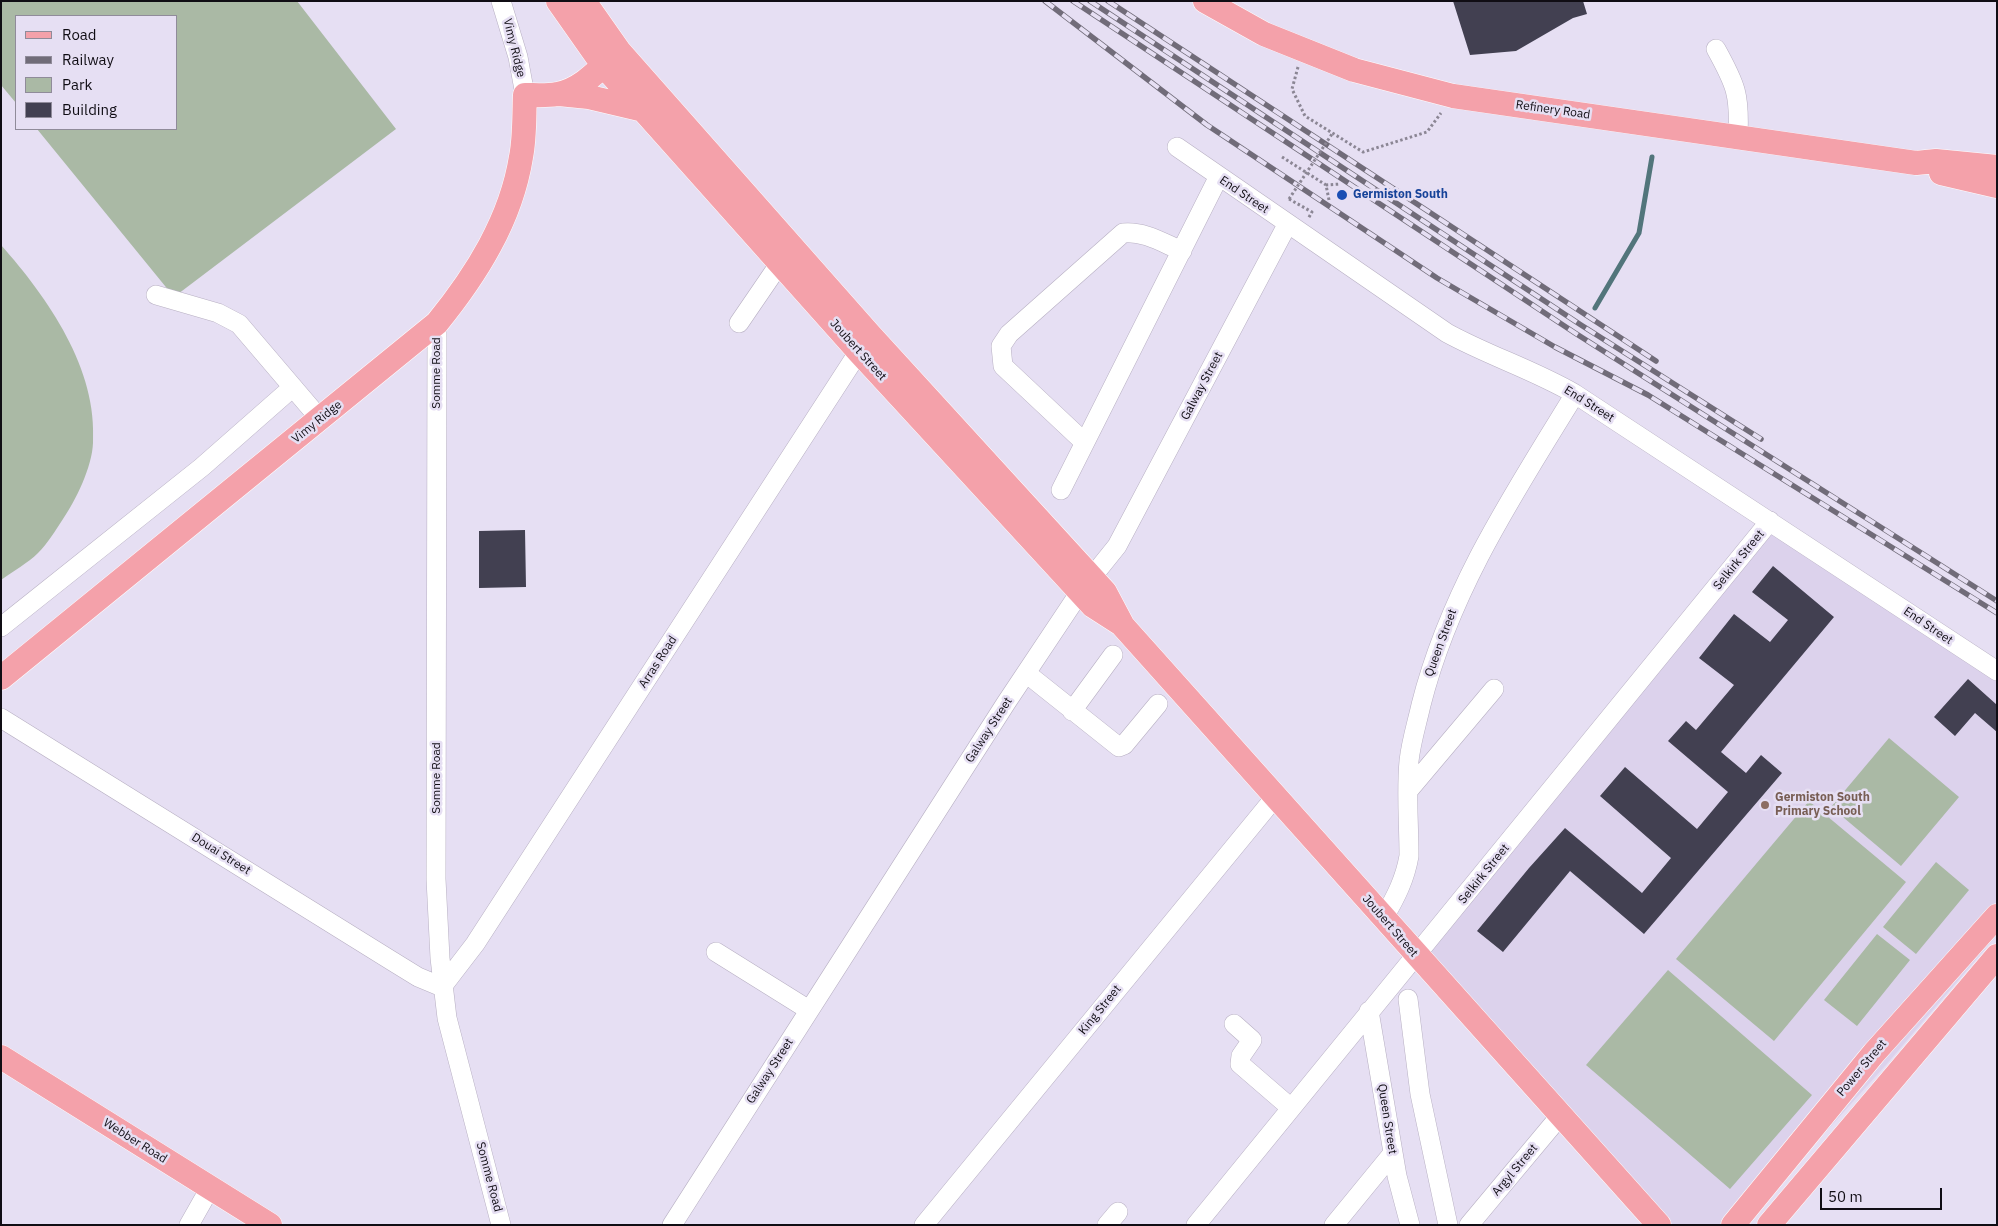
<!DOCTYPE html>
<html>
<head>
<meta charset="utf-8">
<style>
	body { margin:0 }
	#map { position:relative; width:1998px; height:1226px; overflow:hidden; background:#e6dff3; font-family:"IBM Plex Sans",sans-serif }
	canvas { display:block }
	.frame { position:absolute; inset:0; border:2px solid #100d14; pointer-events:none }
	.legend { position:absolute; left:15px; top:15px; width:162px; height:115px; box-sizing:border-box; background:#e6dff3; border:1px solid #908b9a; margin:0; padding:6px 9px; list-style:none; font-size:15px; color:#100d14 }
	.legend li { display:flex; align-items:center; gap:10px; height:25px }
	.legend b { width:25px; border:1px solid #908b9a }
	.scale { position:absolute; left:1820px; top:1188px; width:122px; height:22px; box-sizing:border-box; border:2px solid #100d14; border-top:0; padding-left:6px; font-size:15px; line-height:18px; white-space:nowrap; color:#100d14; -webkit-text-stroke:4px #e6dff3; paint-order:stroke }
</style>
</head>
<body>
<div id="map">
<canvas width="1998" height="1226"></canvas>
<div class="frame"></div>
<ul class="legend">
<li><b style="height:6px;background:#f4a1aa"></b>Road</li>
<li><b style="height:6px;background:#716c79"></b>Railway</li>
<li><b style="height:14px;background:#aab9a5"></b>Park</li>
<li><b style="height:14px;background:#424051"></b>Building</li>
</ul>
<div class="scale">50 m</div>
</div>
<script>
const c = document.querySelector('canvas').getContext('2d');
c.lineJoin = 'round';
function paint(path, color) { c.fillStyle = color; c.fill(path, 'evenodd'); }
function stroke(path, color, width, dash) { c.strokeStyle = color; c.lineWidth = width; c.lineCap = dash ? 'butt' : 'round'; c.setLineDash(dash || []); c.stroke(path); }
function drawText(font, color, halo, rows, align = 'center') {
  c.font = font + ' "IBM Plex Sans",sans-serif'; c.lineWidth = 5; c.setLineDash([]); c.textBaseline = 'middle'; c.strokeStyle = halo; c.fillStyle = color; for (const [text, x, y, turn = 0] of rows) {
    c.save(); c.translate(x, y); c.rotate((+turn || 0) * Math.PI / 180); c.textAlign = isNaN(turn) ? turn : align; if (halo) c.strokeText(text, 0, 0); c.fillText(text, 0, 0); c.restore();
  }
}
paint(new Path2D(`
	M1767,522L1997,674V935L1886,1065L1742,1225H1661L1414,948Z`), '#dcd2ec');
paint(new Path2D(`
	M1,1H297L396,129L174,297L37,129H176V16H16V103L1,85Z
	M1,245C48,298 98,369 93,443C92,467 76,500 63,519C55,531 48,543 38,553C28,563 13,571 1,580Z
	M1889,738L1959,797L1901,866L1831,807Z
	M1809,801L1906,882L1774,1041L1676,959Z
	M1936,862L1969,890L1916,954L1883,927Z
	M1877,934L1910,960L1857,1026L1824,1000Z
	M1668,970L1812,1095L1730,1189L1586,1065Z`), '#aab9a5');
stroke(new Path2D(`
	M1595,308L1639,233L1652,157`), '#52757b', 5);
paint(new Path2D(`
	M1453,1H1583L1587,14L1573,18L1516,51L1470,55Z
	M525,530L526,587L479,588V531Z
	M1773,566L1834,617L1721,752L1746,773L1761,755L1782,773L1644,934L1570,871L1503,952L1477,931L1529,868L1565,828L1642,893L1671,858L1600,796L1625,767L1697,829L1728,792L1668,741L1686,721L1696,730L1734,685L1699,658L1734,614L1770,642L1788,620L1752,592Z
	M1968,679L1997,705V732L1975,713L1955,736L1934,717Z`), '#424051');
const minor = new Path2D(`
	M501,1L518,57L525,95
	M1716,49C1736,85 1740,95 1738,136
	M1177,147L1447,333C1489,356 1534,370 1575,394L1997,671
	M156,295L218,313L239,324L320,419
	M437,323L436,879L440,958L447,1018L501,1225
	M739,323L780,263
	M1084,442L1003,366L1001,346L1009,334L1123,233C1145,231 1163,243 1182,251
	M1061,490L1218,178
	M1,627L202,467L293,387
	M1026,673L1119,747L1124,745L1158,704
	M1072,711L1113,655
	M1,718L392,961L418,977L442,987L475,944L865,342
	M1408,791L1494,689
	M1384,917C1396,897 1405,879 1409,856C1409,824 1406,792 1409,761C1411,742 1417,723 1421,705C1450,590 1514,493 1575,394
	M716,952L809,1010
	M1408,999L1420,1094L1448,1225
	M1369,1011L1397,1176L1410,1225
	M1234,1024L1252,1040L1241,1056L1240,1064L1291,1108
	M189,1225L210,1188
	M672,1225L1006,703L1080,592L1117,546L1287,225
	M924,1225L1276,796
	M1107,1225L1118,1212
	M1196,1225L1770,521
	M1334,1225L1393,1153
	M1469,1225L1560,1116`);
const major = new Path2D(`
	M558,1L603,65L859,352L1093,606L1121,624
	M584,1L619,51L870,335L1105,592L1123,626L1659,1225
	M1205,1L1264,34L1354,70L1453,96L1916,163L1936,161L1997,167
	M559,94L589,97L644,110
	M1941,173L1997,186
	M1,678L437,323C476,275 511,220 521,157C525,137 524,116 525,95C535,95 547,96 557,94C582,90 601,67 619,51
	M1,1057L270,1225
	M1733,1225L1874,1053L1997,916
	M1769,1225L1997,956`);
stroke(minor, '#b7afc2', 20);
stroke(major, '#fff', 25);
stroke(new Path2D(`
	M1298,67L1292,89L1305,116L1363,152L1427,132L1441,113
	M1282,157L1326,185
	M1289,199L1312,212L1308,219
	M1329,200L1326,185L1340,184`), '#8b8694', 3, [2.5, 2.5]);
stroke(minor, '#fff', 19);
stroke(major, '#f4a1aa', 24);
const rail = new Path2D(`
	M1045,1L1207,125L1437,278L1555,347L1648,395L1997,613
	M1073,1L1575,333L1997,601
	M1090,1L1581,325L1761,439
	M1108,1L1656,361`);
stroke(rail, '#716c79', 5.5);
stroke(rail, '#e6dff3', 4, [11]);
stroke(new Path2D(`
	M1289,199L1332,134`), '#8b8694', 3, [2.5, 2.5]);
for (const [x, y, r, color] of [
	[1342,195,6,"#1a4fb4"],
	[1765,805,5,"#8d6e63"]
]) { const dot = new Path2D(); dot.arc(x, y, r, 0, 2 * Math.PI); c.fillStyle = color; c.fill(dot); stroke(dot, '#e6dff3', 2); }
drawText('12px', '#100d14', '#e6dff3', [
	["Vimy Ridge",514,48,76],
	["Refinery Road",1553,110,8],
	["End Street",1244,195,34],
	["Joubert Street",858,350,48],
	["Somme Road",437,373,-90],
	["Galway Street",1202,386,-62],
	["End Street",1589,404,32],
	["Vimy Ridge",317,422,-39],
	["Selkirk Street",1739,560,-51],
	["End Street",1928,626,34],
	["Queen Street",1441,643,-70],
	["Arras Road",658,662,-57],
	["Galway Street",989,730,-57],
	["Somme Road",437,778,-90],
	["Douai Street",221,854,32],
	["Selkirk Street",1484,874,-51],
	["Joubert Street",1390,926,49],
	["King Street",1100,1010,-51],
	["Power Street",1862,1068,-50],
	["Galway Street",770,1071,-57],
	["Queen Street",1387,1119,81],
	["Webber Road",135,1141,32],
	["Argyl Street",1515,1170,-50],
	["Somme Road",489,1177,75]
]);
drawText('bold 12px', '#164399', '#e6dff3', [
	["Germiston South",1353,195]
], 'left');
drawText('bold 12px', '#785e54', '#e6dff3', [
	["Germiston South",1775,798],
	["Primary School",1775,812]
], 'left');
</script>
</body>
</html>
